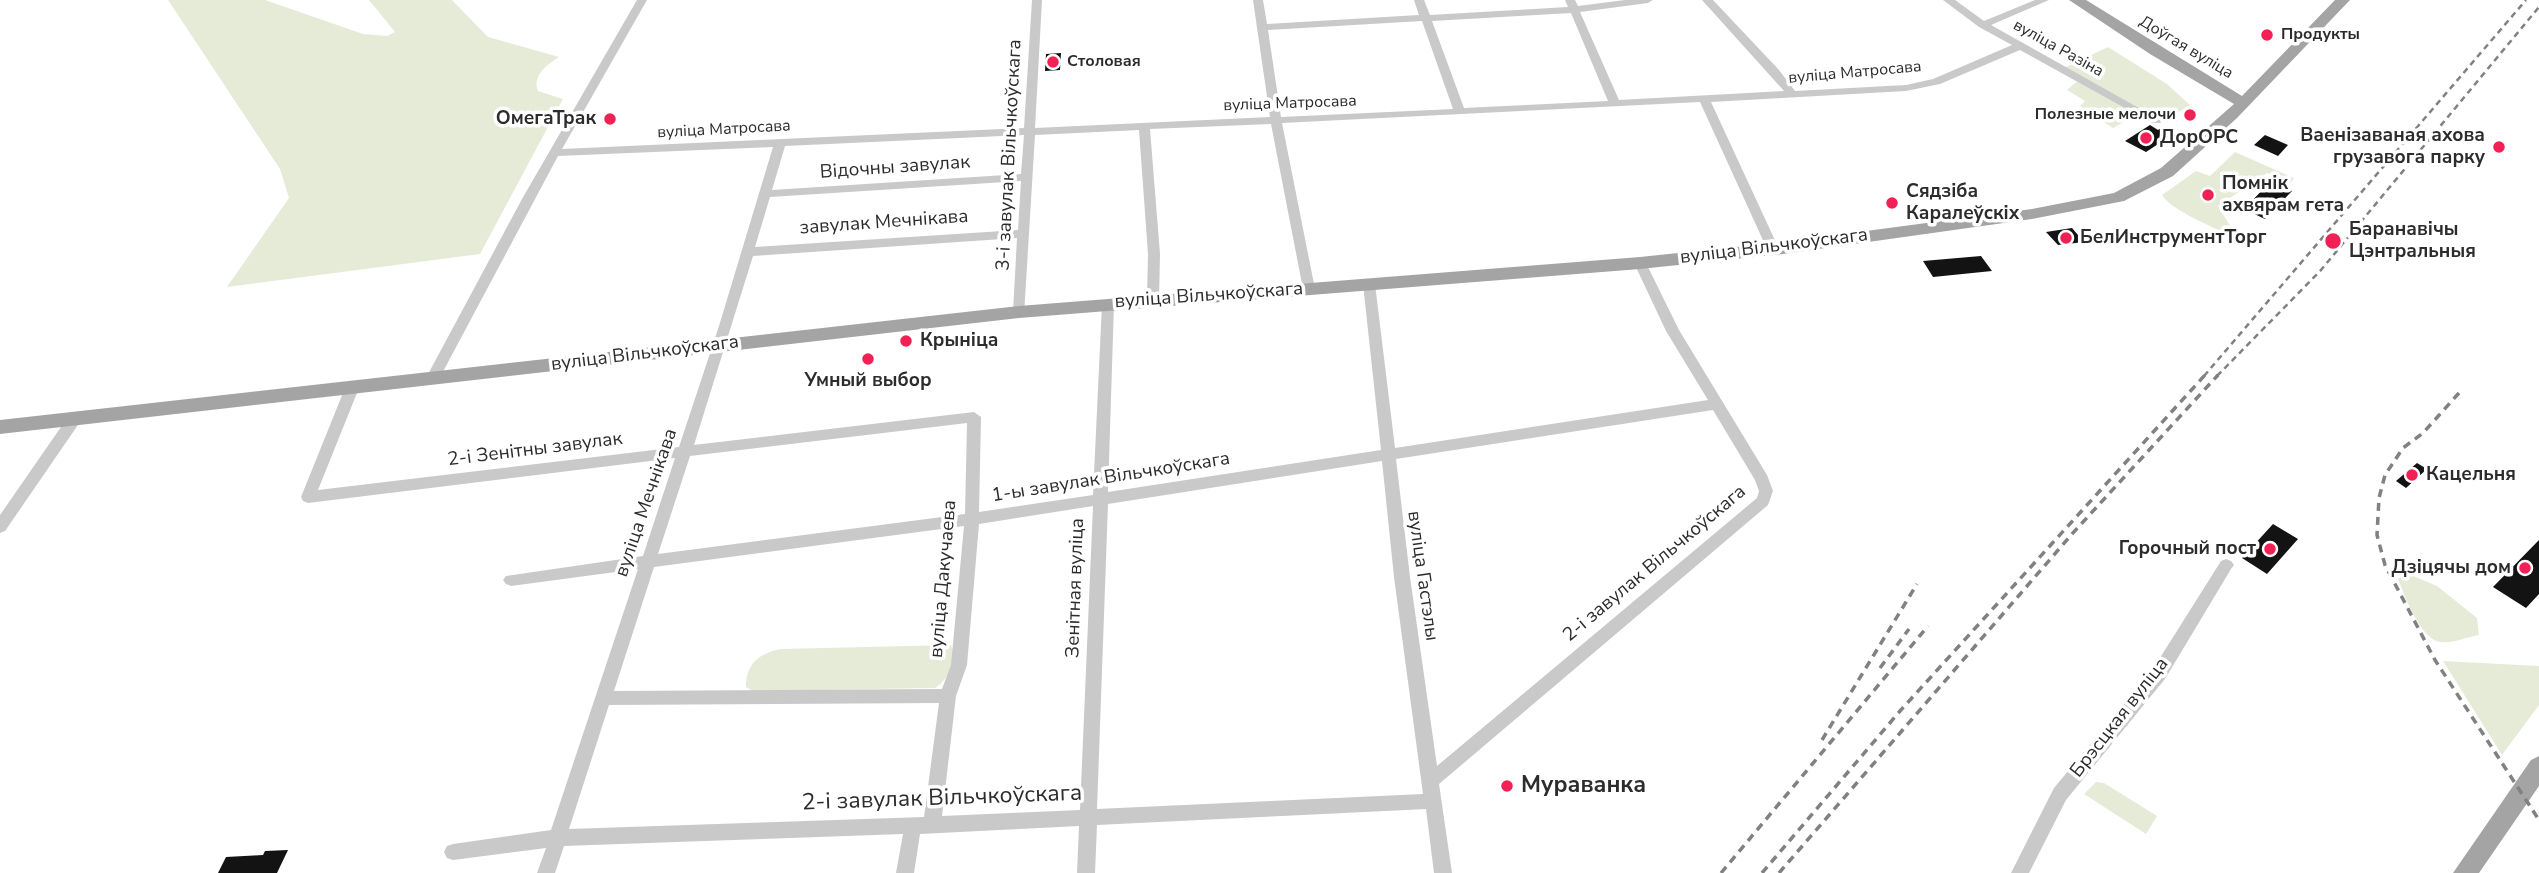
<!DOCTYPE html>
<html>
<head>
<meta charset="utf-8">
<style>
	body { margin:0 }
	canvas { display:block; background:#fff }
</style>
</head>
<body>
<canvas width="2539" height="873"></canvas>
<script>
const c = document.querySelector('canvas').getContext('2d');
c.lineJoin = 'round';
function paint(path, color) { c.fillStyle = color; c.fill(path, 'evenodd'); }
function stroke(path, color, width, dash) { c.strokeStyle = color; c.lineWidth = width; c.lineCap = dash ? 'butt' : 'round'; c.setLineDash(dash || []); c.stroke(path); }
function drawText(font, color, halo, rows, align = 'center') {
  c.font = font + ' "Nunito Sans",sans-serif'; c.lineWidth = 7; c.setLineDash([]); c.textBaseline = 'middle'; c.strokeStyle = halo; c.fillStyle = color; for (const [text, x, y, turn = 0] of rows) {
    c.save(); c.translate(x, y); c.rotate((+turn || 0) * Math.PI / 180); c.textAlign = isNaN(turn) ? turn : align; if (halo) c.strokeText(text, 0, 0); c.fillText(text, 0, 0); c.restore();
  }
}
paint(new Path2D(`
	M168,0H265L363,34L387,36L395,32L369,0H452L488,37L559,57C547,65 532,75 538,91L563,99L480,254L227,287L289,198L280,169Z
	M2108,47L2167,84L2190,105L2164,121L2143,111L2113,128L2080,106L2085,101L2067,90L2081,78L2064,68Z
	M2235,152L2294,178L2291,183L2267,173L2218,206L2238,239C2220,230 2171,211 2162,195L2196,171L2210,176Z
	M2411,575L2437,586L2477,618L2479,635C2468,637 2451,644 2440,642C2421,639 2404,596 2398,578Z
	M951,645C958,661 949,679 935,688L753,691L746,687C746,664 759,653 781,649Z
	M2443,661L2539,666V705L2502,755Z
	M2096,782L2104,783L2157,816L2146,834L2084,794Z`), '#e6ebd8');
paint(new Path2D(`
	M1061,53L1060,70L1045,71L1046,54Z
	M2150,125L2158,130L2163,127L2175,133L2146,152L2125,141Z
	M2265,135L2288,145L2278,156L2254,145Z
	M2271,181L2292,191L2265,219L2244,209Z
	M2072,228L2084,242L2058,245L2046,232Z
	M1981,256L1992,271L1933,277L1923,261Z
	M2417,463L2427,469L2406,488L2396,481Z
	M2273,524L2298,539L2267,574L2242,558Z
	M2539,540V594L2526,608L2493,587Z
	M288,850L277,873H218L226,857L263,855L265,851Z`), '#131313');
paint(new Path2D(`
	M637,0H647L562,149L1024,128L1032,0H1042L1035,128L1270,117L1253,0H1263L1267,24L1419,15L1414,0H1424L1430,15L1568,7L1565,0H1575L1578,6L1625,0H1653L1648,3L1580,12L1619,100L1784,91L1702,0H1713L1779,70L1795,91L1906,85L1933,79L2012,45L1979,27L1943,0H1955L1984,21L2035,0H2049L1991,25L2162,121L2160,123H2152L2020,50L1940,84L1906,91L1711,102L1779,249L1773,253L1767,249L1700,102L1282,123L1315,289L1309,293L1303,289L1271,124L1150,129L1160,254L1159,300L1153,304L1147,300L1148,254L1139,130L1035,135L1024,315L1019,316L1013,312L1017,238L753,256L694,445L974,412L981,417L979,512L1093,495L1102,304L1108,300L1114,304L1108,492L1381,450L1363,284L1369,280L1375,284L1395,448L1708,400L1666,331L1634,263L1640,259L1646,263L1679,330L1767,475L1773,491L1768,505L1439,784L1452,873H1434L1426,809L1097,825L1095,873H1077L1079,826L920,834L914,873H896L903,834L564,846L555,873H537L546,848L453,860L447,858L444,852L447,846L453,844L551,830L638,569L511,586L506,584L503,580L506,576L643,556L675,458L308,503L303,501L301,497L345,388L352,383L359,388L318,490L679,447L719,326L773,147L558,156L438,381L433,383L426,378L522,199ZM1571,13L1608,101L1464,108L1432,21ZM1422,21L1453,109L1281,117L1268,30ZM1024,135L1021,174L772,190L785,146ZM1021,181L1018,230L755,247L770,197ZM1713,410L1755,480L1759,491L1757,498L1437,766L1410,577L1396,459ZM967,423L965,514L658,554L690,456ZM1382,461L1394,577L1423,794L1097,809L1108,504ZM1093,506L1080,810L942,816L956,696L967,665L979,524ZM964,526L951,665L942,689L614,691L654,567ZM939,703L924,817L569,829L609,705Z
	M75,413L82,418L80,422L5,531L0,533V515L70,414Z
	M2226,559L2231,561L2234,565L2231,569L2165,679L2066,800L2029,873H2011L2054,788L2153,669L2221,561Z`), '#c9c9c9');
paint(new Path2D(`
	M2069,0H2086L2242,96L2335,0H2350L2237,118L2173,176L2124,201L2032,219L1783,254L1640,269L1019,318L0,434V420L1019,306L1640,257L1783,242L2032,209L2114,193L2161,168L2234,104L2150,54Z
	M2539,756V786L2479,873H2453L2531,760Z`), '#a4a4a4');
stroke(new Path2D(`
	M2204,376L2526,0
	M2217,376L2321,270L2539,7`), '#818181', 2.5, [6, 4.5]);
stroke(new Path2D(`
	M2459,393L2423,433L2403,448L2385,475L2379,498L2377,535L2385,565L2435,660L2539,820
	M1880,668L1909,629
	M1822,740L1917,584
	M1721,873L1928,626
	M1762,873L1900,711L2205,375
	M1779,873L2072,534L2218,375`), '#818181', 3.5, [8, 6]);
for (const [x, y, r, color] of [
	[2267,35,7,"#f12155"],
	[1053,62,7,"#f12155"],
	[2190,115,7,"#f12155"],
	[610,119,7,"#f12155"],
	[2146,138,7,"#f12155"],
	[2499,147,7,"#f12155"],
	[2208,195,7,"#f12155"],
	[1892,203,7,"#f12155"],
	[2066,238,7,"#f12155"],
	[2333,241,9,"#f12155"],
	[906,341,7,"#f12155"],
	[868,359,7,"#f12155"],
	[2412,475,7,"#f12155"],
	[2270,549,7,"#f12155"],
	[2525,568,7,"#f12155"],
	[1507,786,7,"#f12155"]
]) { const dot = new Path2D(); dot.arc(x, y, r, 0, 2 * Math.PI); c.fillStyle = color; c.fill(dot); stroke(dot, '#fff', 2.5); }
drawText('bold 16px', '#2c2c2c', '#fff', [
	["Продукты",2281,35],
	["Столовая",1067,62],
	["Полезные мелочи",2176,115,"right"]
], 'left');
drawText('16px', '#2c2c2c', '#fff', [
	["Доўгая вуліца",2186,48,31],
	["вуліца Разіна",2058,49,29],
	["вуліца Матросава",1855,73,-5],
	["вуліца Матросава",1290,104,-2],
	["вуліца Матросава",724,130,-3]
]);
drawText('bold 19px', '#2c2c2c', '#fff', [
	["ОмегаТрак",596,119,"right"],
	["Ваенізаваная ахова",2485,136,"right"],
	["грузавога парку",2485,158,"right"],
	["ДорОРС",2160,138],
	["Помнік",2222,184],
	["ахвярам гета",2222,206],
	["Сядзіба",1906,192],
	["Каралеўскіх",1906,214],
	["Баранавічы",2349,230],
	["Цэнтральныя",2349,252],
	["БелИнструментТорг",2080,238],
	["Крыніца",920,341],
	["Умный выбор",868,381,"center"],
	["Кацельня",2426,475],
	["Горочный пост",2256,549,"right"],
	["Дзіцячы дом",2511,568,"right"]
], 'left');
drawText('19px', '#2c2c2c', '#fff', [
	["3-і завулак Вільчкоўскага",1010,155,-87],
	["Відочны завулак",895,168,-4],
	["завулак Мечнікава",884,223,-4],
	["вуліца Вільчкоўскага",1774,247,-7],
	["вуліца Вільчкоўскага",1209,296,-4],
	["вуліца Вільчкоўскага",645,354,-7],
	["2-і Зенітны завулак",535,450,-7],
	["1-ы завулак Вільчкоўскага",1111,478,-9],
	["вуліца Мечнікава",647,503,-71],
	["2-і завулак Вільчкоўскага",1655,564,-40],
	["вуліца Гастэлы",1422,576,82],
	["вуліца Дакучаева",944,579,-85],
	["Зенітная вуліца",1076,588,-88],
	["Брэсцкая вуліца",2120,718,-52]
]);
drawText('bold 23px', '#2c2c2c', '#fff', [
	["Мураванка",1521,786]
], 'left');
drawText('23px', '#2c2c2c', '#fff', [
	["2-і завулак Вільчкоўскага",942,799,-2]
]);
</script>
</body>
</html>
